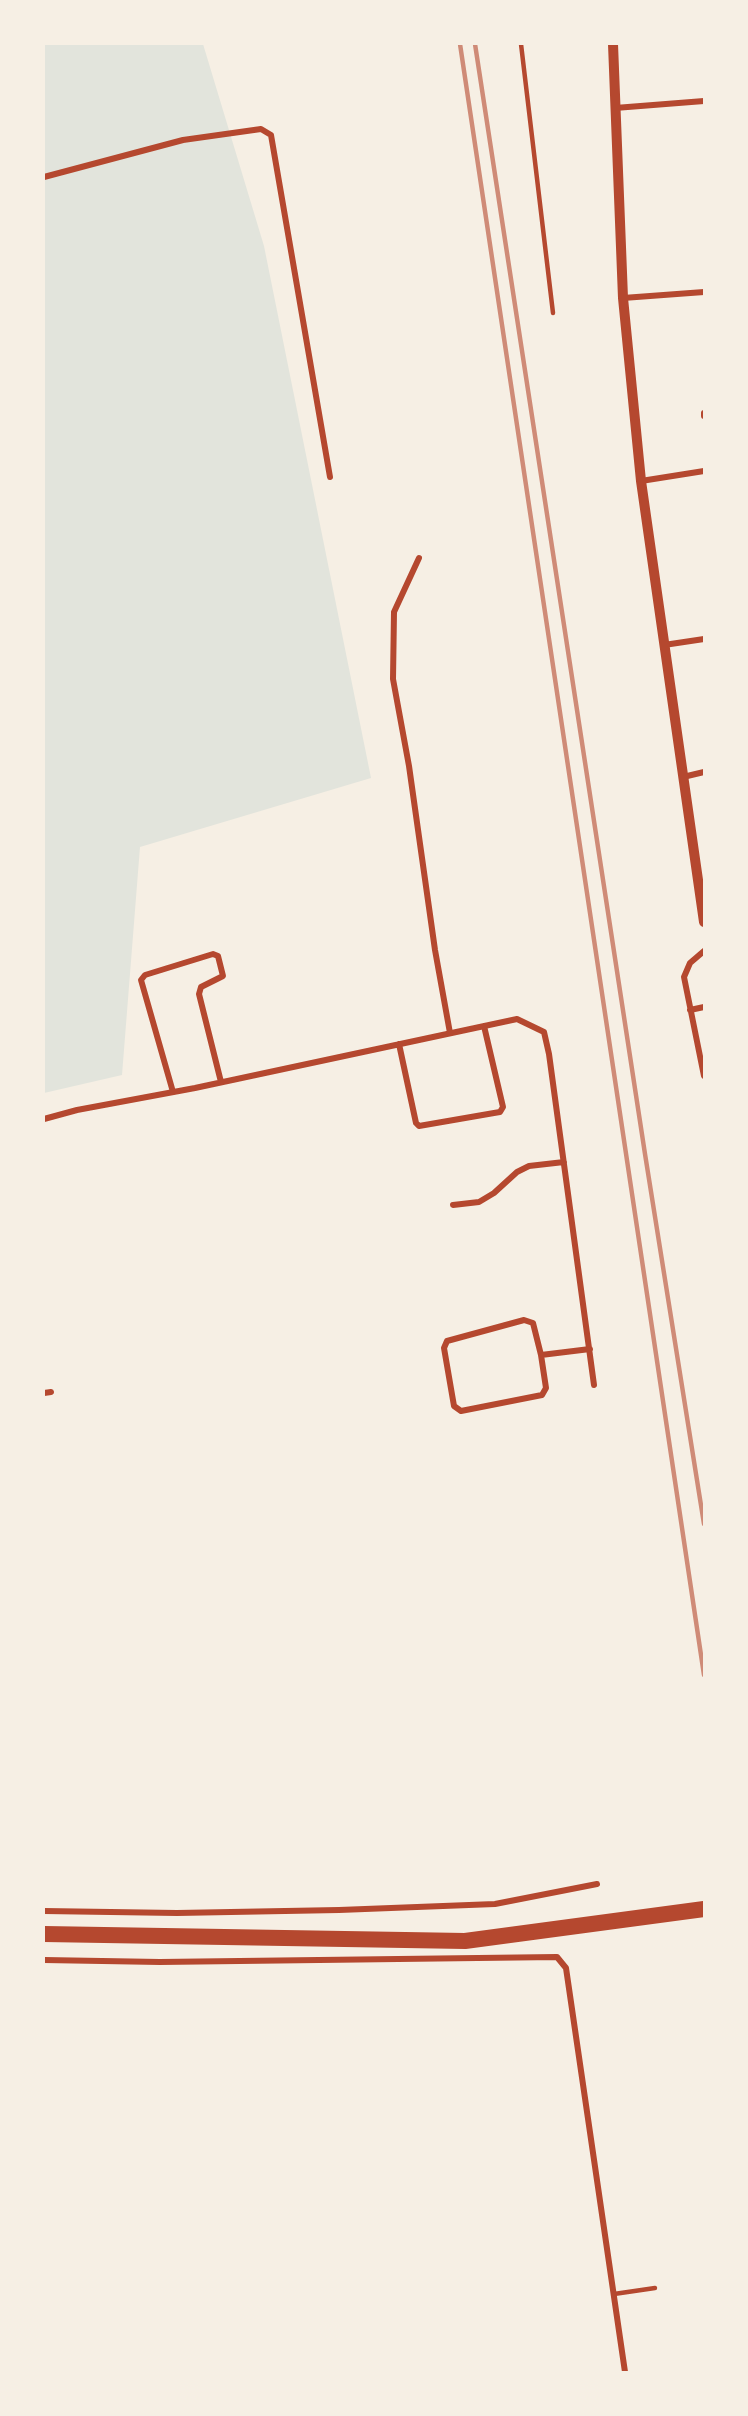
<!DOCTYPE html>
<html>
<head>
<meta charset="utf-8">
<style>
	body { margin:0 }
	#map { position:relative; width:748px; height:2416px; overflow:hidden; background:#f6efe4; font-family:"Golos Text",sans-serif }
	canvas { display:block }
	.frame { position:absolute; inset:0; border:45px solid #f6efe4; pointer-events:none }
</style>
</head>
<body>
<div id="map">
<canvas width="748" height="2416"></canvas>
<div class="frame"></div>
</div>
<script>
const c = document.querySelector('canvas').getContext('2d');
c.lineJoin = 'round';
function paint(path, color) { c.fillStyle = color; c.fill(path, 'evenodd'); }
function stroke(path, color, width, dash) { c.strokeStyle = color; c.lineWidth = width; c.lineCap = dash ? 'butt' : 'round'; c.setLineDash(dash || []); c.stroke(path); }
paint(new Path2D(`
	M44,44H203L264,246L371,778L140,847L122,1075L44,1093Z`), '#e2e4dc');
stroke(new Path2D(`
	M521,44L553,313
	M614,2294L655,2288`), '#b5482f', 4.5);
stroke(new Path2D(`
	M615,108L704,101
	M44,177L183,140L261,129L271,135L330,477
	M623,298L704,292
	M704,413V416
	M641,481L704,471
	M419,558L394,612L393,679L409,766L435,950L450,1033
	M664,645L704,639
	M683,777L704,772
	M704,951L690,963L684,977L704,1076
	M690,1010L704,1007
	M399,1044L416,1123L419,1126L494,1113L500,1112L503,1107L484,1026
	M173,1092L141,980L145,975L213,954L218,956L223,976L201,987L199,994L221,1082
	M44,1119L77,1110L195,1088L517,1019L544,1032L549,1054L594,1385
	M453,1205L479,1202L494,1193L517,1172L529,1166L564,1162
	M541,1355L533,1323L524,1320L447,1341L444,1348L454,1406L461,1411L542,1395L546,1388L541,1355L590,1349
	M44,1393L51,1392
	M44,1911L177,1913L339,1910L495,1904L597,1884
	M44,1960L160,1962L557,1957L566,1968L625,2372`), '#b5482f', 6);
stroke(new Path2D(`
	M613,44L623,298L641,481L704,922`), '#b5482f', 10);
stroke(new Path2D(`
	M44,1934L465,1941L704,1909`), '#b5482f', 16);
stroke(new Path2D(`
	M460,44L704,1675
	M475,44L645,1154L704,1524`), '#cf8b77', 4.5);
</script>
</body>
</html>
